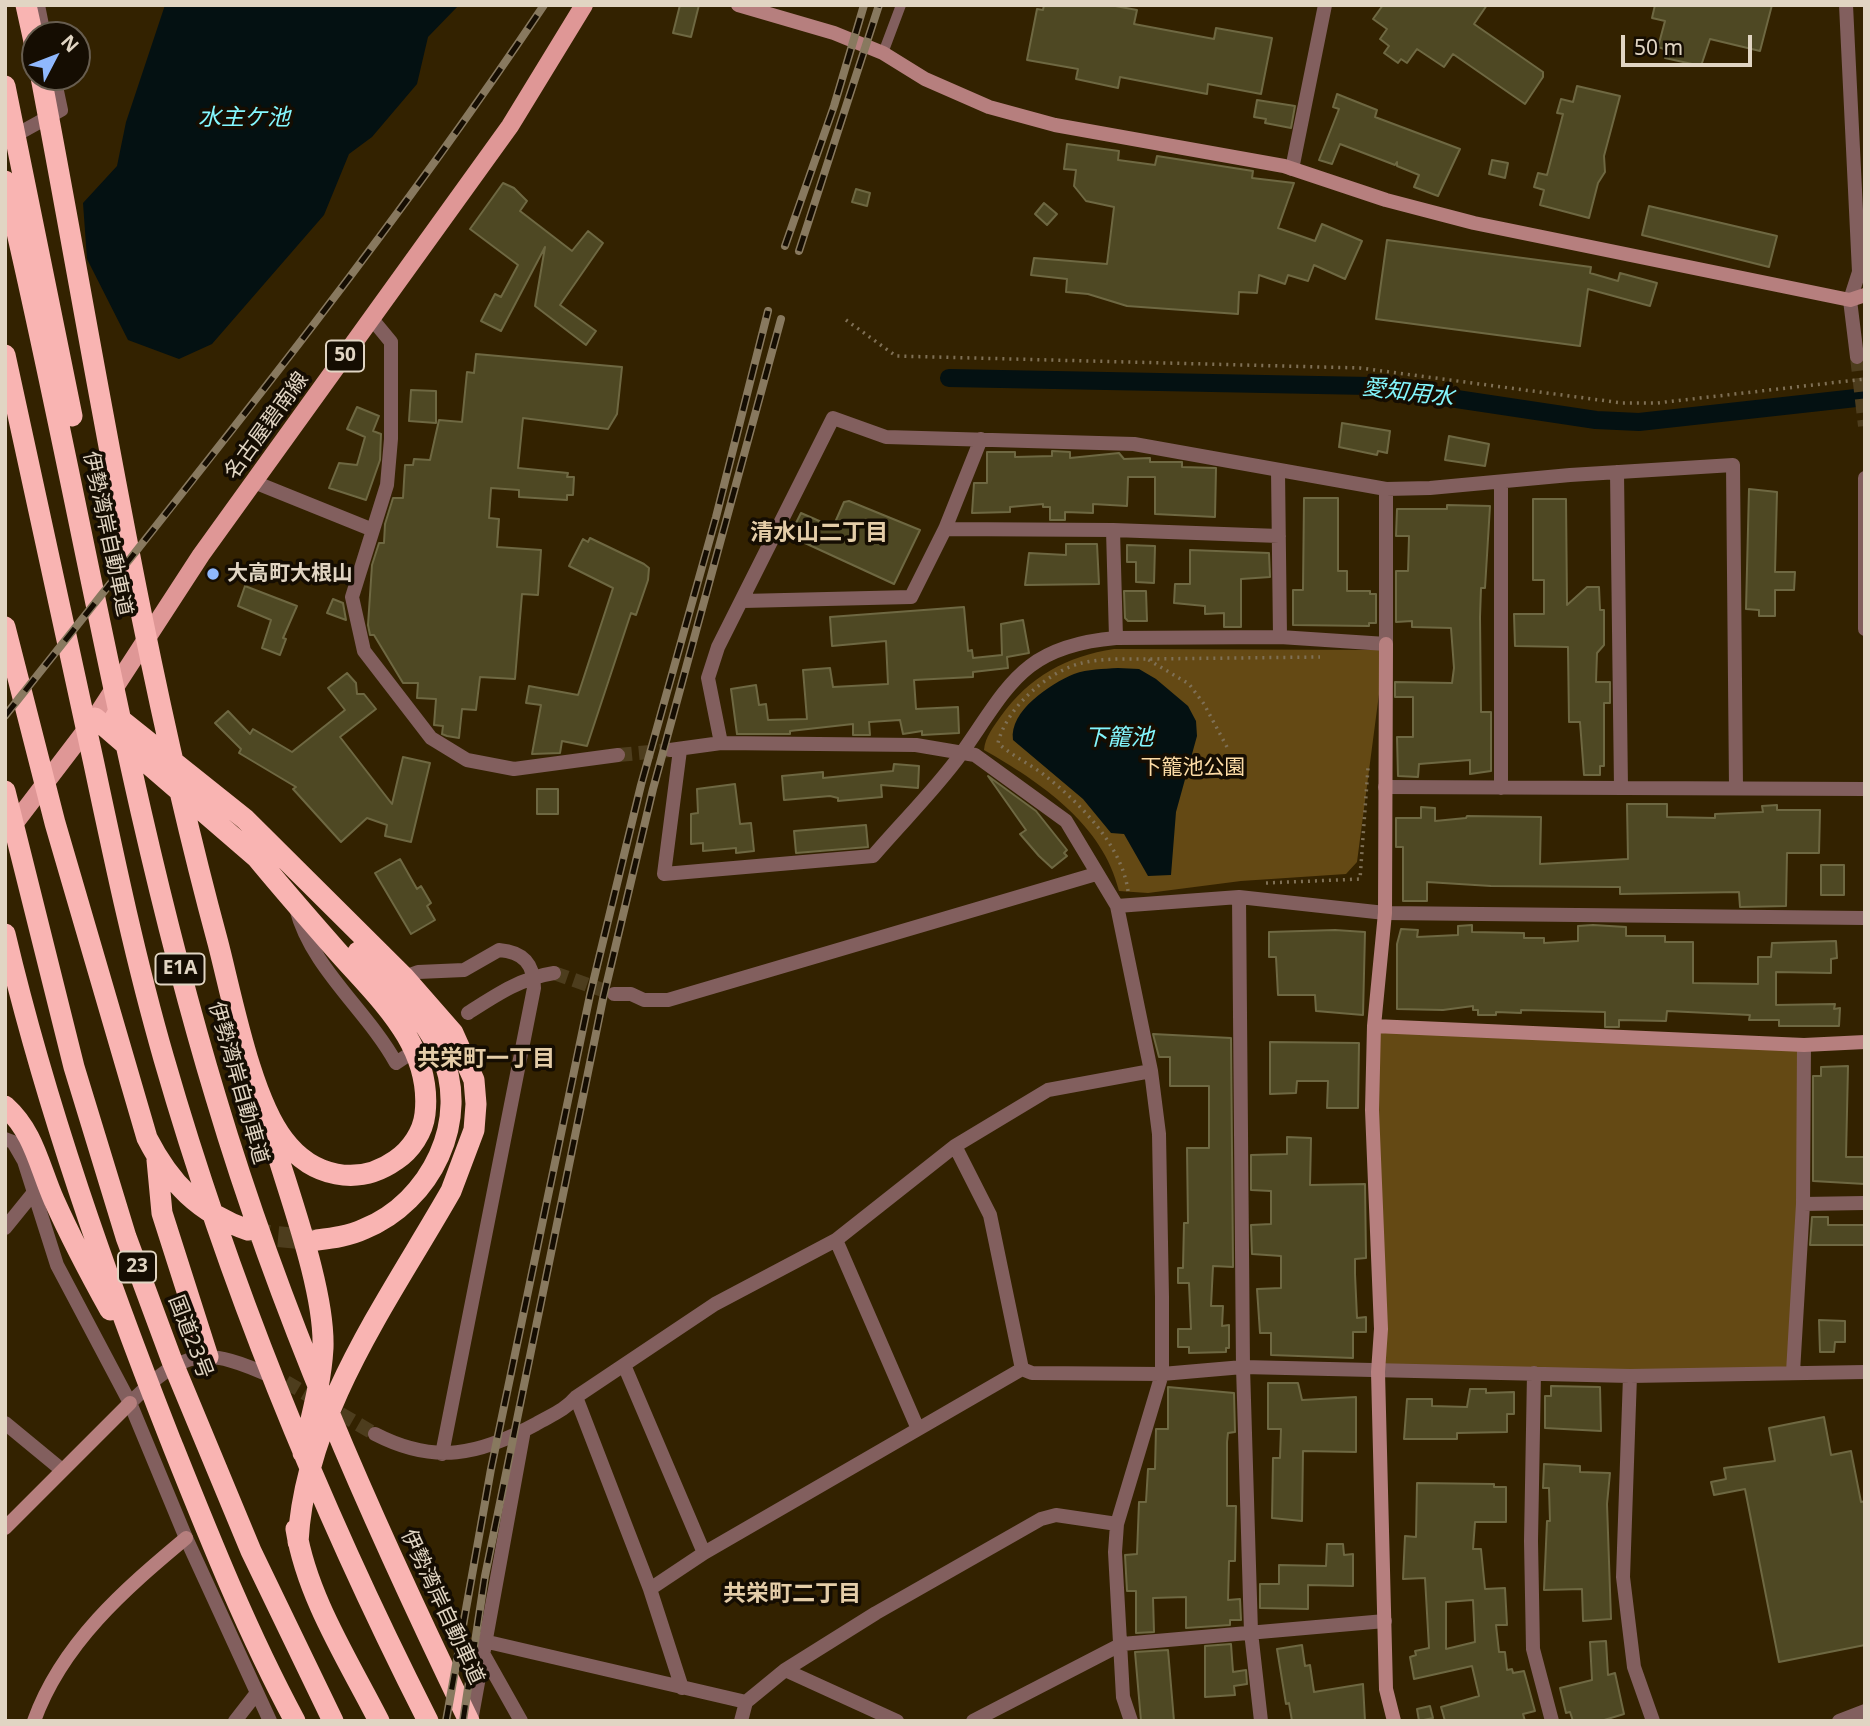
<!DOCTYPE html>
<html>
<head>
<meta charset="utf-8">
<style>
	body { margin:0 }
	#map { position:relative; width:1870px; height:1726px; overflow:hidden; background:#320; font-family:"Noto Sans",sans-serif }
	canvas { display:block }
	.frame { position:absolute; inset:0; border:7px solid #e1d5c3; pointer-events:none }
	.north { position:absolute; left:21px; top:21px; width:70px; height:70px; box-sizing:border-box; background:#150d02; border:2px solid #675d4f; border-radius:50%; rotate:48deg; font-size:19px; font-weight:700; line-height:28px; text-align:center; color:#e1d5c3 }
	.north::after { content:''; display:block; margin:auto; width:24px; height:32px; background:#8fb8fd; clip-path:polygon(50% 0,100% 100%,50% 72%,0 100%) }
	.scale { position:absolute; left:1621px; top:35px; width:131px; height:32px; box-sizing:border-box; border:4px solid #e1d5c3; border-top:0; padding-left:9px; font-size:21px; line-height:24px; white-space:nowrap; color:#e1d5c3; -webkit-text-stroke:5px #150d02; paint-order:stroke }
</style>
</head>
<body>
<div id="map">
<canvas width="1870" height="1726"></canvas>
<div class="frame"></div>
<div class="north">N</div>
<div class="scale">50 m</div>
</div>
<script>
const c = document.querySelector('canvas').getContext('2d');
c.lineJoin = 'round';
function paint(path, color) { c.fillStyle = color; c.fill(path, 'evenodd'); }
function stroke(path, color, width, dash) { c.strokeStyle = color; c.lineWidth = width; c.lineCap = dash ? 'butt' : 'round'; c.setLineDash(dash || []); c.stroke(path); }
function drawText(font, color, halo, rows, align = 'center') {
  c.font = font + ' "Noto Sans","Noto Sans JP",sans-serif'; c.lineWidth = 7; c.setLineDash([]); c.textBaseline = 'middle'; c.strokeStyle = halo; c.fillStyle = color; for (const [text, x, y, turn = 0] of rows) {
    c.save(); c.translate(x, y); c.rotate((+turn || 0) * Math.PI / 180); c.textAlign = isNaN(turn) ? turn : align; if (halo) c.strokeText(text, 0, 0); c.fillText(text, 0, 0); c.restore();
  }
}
paint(new Path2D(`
	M1114,649L1380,650L1384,656L1357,862L1346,874L1241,881L1148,893L1119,891C1103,824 1040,782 984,750C985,737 994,726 1001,716C1029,677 1067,656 1114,649Z
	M1374,1026L1804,1045L1793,1372H1378Z`), '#644914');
paint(new Path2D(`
	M165,5H459L428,37L417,84L372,137L349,154L324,215L212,344L179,359L128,340L87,259L83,203L117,166L126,122Z
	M1118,668L1139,669L1156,679L1188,706L1196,721L1197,736L1176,812L1171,875L1148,876L1124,834L1111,833L1083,799L1013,740C1009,711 1050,684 1074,674C1088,669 1103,669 1118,668Z`), '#041112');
stroke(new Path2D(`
	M949,378L1370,386L1596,420L1639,422L1865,397`), '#041112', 18);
const building = new Path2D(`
	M680,5H699L691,37L673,33Z
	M1044,5H1110L1137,10L1134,24L1214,39L1216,28L1272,38L1261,94L1208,84L1207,94L1120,77L1118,88L1076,79L1078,69L1027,60L1037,9L1043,10Z
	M1383,5H1487L1474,24L1543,72V77L1525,104L1453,54L1444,67L1417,49L1407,63L1401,59L1398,63L1384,53L1389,46L1380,39L1387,29L1373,19Z
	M1655,5H1772L1760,51L1710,39L1701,66L1665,58L1667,50L1658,47L1665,21L1652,18Z
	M1577,86L1620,96L1604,156L1605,172L1598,183L1589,218L1540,205L1544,190L1534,187L1538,173L1547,175L1563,114L1557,113L1561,99L1573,102Z
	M1337,94L1377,110L1375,117L1460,149L1438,196L1414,187L1419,175L1397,166V162L1395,165L1340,144L1332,164L1319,160L1339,109L1333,107Z
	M1257,100L1295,106L1291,128L1265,123L1266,119L1254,117Z
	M1067,144L1119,151L1118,160L1155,165L1157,156L1253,171L1252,178L1294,183L1278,228L1315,241L1322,224L1362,241L1345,279L1314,265L1308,281L1288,275L1285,284L1259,275L1257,293L1239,292L1238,314L1127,306L1088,294L1066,292L1067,279L1031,275L1034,258L1107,264L1114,207L1086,201L1074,186L1076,170L1064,169Z
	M1492,160L1508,163L1505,178L1489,174Z
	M503,183L514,188L527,201L520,211L572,251L588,231L603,243L560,305L596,331L586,345L535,306L545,247L501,331L481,321L495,294L501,297L518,265L470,229Z
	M856,189L870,193L867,206L852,202Z
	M1044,203L1057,214L1047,225L1035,214Z
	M1649,206L1777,236L1769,267L1642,235Z
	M1387,240L1591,267L1590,273L1618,281L1620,273L1657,283L1650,306L1588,289L1580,346L1376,319Z
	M476,354L622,367L617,414L608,429L523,418L518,468L568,473L567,477H574L573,495H567V500L519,497V490L491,488L489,518L499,519L497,547L541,550L538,595L522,594L515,679L480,677L476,710L462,709L459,738L447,736L442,734L443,726L434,725L436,699L417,698L418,683H403L374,635H370L368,625L372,565L379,543H384L385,524L393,498H403L405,465H413L414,459L430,460L439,420L462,422L467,372L474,373Z
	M411,390L436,391V423L409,421Z
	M357,407L379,416L373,431L381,434L380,460L366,500L329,488L339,463L357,465L365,437L347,429Z
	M1342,423L1390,431L1387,453L1378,451L1377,455L1339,447Z
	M1449,436L1489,444L1485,466L1445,460Z
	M1052,451L1070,452V458L1119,453L1124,459L1150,458V462H1182V467L1216,468L1215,517L1155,514V477H1128L1127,506L1093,504V513L1065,512V520H1050V507H1043V504L1010,507V512L972,513L974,483H987V452H1015V457L1052,456Z
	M1749,489L1777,492L1775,572H1795L1794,590H1775V616H1759V610L1746,609Z
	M1304,498H1338V571H1347V591H1370V594H1376V623H1369V626L1293,625V590H1303Z
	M1533,499H1566L1567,605L1587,587H1599L1600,610H1604V645L1597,653L1596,682H1610V703H1604V766H1600V775H1584L1580,722H1569L1568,647L1515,646L1514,614H1544V580H1533Z
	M849,501L920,530L894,584L794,538L798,527L795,525L801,513L833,527L844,502Z
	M1447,505L1490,506L1485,588H1481L1480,617L1481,712H1491V771L1470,774V760L1419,764L1418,777L1398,776L1397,737H1413V697H1395V682L1452,683L1454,668L1451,628L1412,627V621L1396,622V571H1408L1409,536H1396L1397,509H1447Z
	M590,538L644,564L649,568L648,580L636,615L631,613L587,746L562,741L560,753L532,754L541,705L526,703L529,686L578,695L613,588L569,566L583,539L588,542Z
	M1066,544H1097L1099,584L1025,585L1029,553L1066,555Z
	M1127,545L1155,546L1154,583L1136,582V562H1127Z
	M1190,550L1269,553L1270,577L1241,579V627H1224V613L1205,614V606L1174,603L1175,584H1190Z
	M245,586L297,606L283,638L286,639L280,655L262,648L271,620L238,606Z
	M1124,591H1146L1147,621H1128L1125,618Z
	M333,599L343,603L346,620L327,613Z
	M964,607L968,651L972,650L973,658L1002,655L1001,624L1023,620L1029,653L1007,657L1008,668L973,672V677L914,680L916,709L958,707L959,733L922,735V731L903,734L900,720L869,722L870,735H853V724L790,731V734H737L731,689L756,685L759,705L766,704L768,720L807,719L803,670L830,668L833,687L888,684L886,641L832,646L830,617Z
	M347,673L356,683L357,694H364L376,709L340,737L392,804L403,757L430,763L411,842L385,836L387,825L367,818L341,842L293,789L296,787L239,753L241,749L215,723L228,711L250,734L253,729L292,752L345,710L328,688Z
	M894,764L919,766L918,788L881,785L882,797L838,801V798L830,796L784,800L782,776L823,772V778L893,771Z
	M988,776L1036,811L1067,850L1064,853L1067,856L1052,868L1039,856L1020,834L1026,830Z
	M735,784L740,824L751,823L754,851L736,853V848L703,851V843L691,844V814L698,813L697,789Z
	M537,789H558V814H537Z
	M1627,804H1667V817L1715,818V814L1763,812L1762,806L1777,805V810H1820L1819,853H1787L1786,906L1740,907L1739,892L1620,894V887H1611L1491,886L1427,882V901H1403V847H1396V818H1421V807L1435,808V821L1466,818L1467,816L1541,817L1540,864L1628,859Z
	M866,825L868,847L796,853L794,831Z
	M400,859L417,889L421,886L431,903L427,906L435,920L411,934L375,873Z
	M1821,865H1844V895H1821Z
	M1472,925V932L1524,933V938H1544V943L1578,941V926L1593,925L1626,927V936H1665V942H1693V983L1758,984V957H1771L1772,943L1836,941L1837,958L1831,959V973L1776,972V1005L1835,1004L1834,1009L1840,1008L1839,1026H1779V1020H1749L1750,1015L1667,1011L1666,1021L1619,1020V1027H1605V1012L1521,1010V1013L1496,1012V1015H1478V1010H1473V1006L1443,1010L1397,1009V944L1401,929L1418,930L1417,937L1458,935V926Z
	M1335,930L1365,932L1363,1015L1316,1011L1315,995H1278L1276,957H1269V932Z
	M1153,1034L1231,1038L1233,1267L1213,1266L1211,1306H1223L1222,1326L1229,1325V1348H1226V1352L1189,1353V1347H1178V1329H1191L1189,1283H1178V1268H1183L1184,1223H1188L1187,1148H1209V1086H1170V1057H1159Z
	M1270,1042L1359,1043L1358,1108H1327L1328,1081H1297L1296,1093L1270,1094Z
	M1848,1066L1846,1157H1865V1184L1813,1181V1076H1821V1067Z
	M1287,1137L1311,1138L1310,1185L1365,1184L1366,1258L1355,1259V1274L1357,1318L1366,1317V1332H1353V1358L1271,1355V1333H1260L1257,1289L1281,1288V1256L1252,1254L1251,1225L1271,1224V1191L1251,1190V1155L1287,1154Z
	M1812,1217H1828V1225H1865V1245H1810Z
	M1819,1320L1845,1321V1342H1835L1834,1352H1820Z
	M1268,1383H1298L1302,1400L1356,1397V1452L1303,1451L1302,1521L1272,1518L1273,1458H1280L1281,1429H1268Z
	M1551,1386L1600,1387L1601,1431L1545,1428V1396H1551Z
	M1168,1387L1234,1393L1235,1432L1228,1433L1227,1442V1506H1236L1235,1561H1229L1228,1600L1240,1599L1241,1620H1230V1625L1186,1628V1597L1153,1598L1154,1632L1136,1633V1591H1127L1125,1555L1137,1554L1139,1502H1146L1148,1469H1155L1156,1429H1168Z
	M1470,1389H1486V1393L1514,1392V1414H1507V1432L1457,1433V1439H1404L1407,1399H1432V1406L1467,1407Z
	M1824,1417L1831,1455L1851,1451L1861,1502L1865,1501V1645L1779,1662L1745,1489L1714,1495L1711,1482L1726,1479L1724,1468L1775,1461L1769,1428Z
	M1544,1464L1580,1466V1472L1610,1473L1607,1504L1611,1619L1583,1621L1582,1589L1544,1590L1547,1521H1550L1549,1488H1543Z
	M1417,1483L1494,1484V1487H1506V1522H1475L1473,1549H1481L1485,1589L1505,1588L1507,1625H1496L1499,1652H1505L1507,1670L1512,1669L1513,1673L1524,1671L1535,1711L1523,1714L1525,1721H1445L1441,1707L1479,1696L1472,1666L1414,1679L1410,1657L1416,1655L1415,1651L1429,1648L1425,1578L1403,1579L1405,1536L1416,1537ZM1473,1600L1475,1642L1446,1649V1602Z
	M1327,1544H1343L1344,1555L1353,1554V1586L1308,1585V1609L1260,1608V1584H1279V1565L1326,1566Z
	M1606,1641L1608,1675L1615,1673L1624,1714L1601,1721H1573L1570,1712L1566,1713L1560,1688L1592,1680L1590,1642Z
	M1231,1644L1233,1672L1246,1670L1247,1684L1234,1686L1235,1695L1205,1697V1646Z
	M1302,1645L1305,1666L1310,1665L1314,1692L1363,1684L1365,1721H1292L1289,1703L1286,1704L1277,1649Z
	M1168,1650L1174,1721H1141L1135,1652Z
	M1430,1706L1433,1718L1419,1721L1417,1709Z`);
paint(building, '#4e4823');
stroke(building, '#6e6842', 2);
stroke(new Path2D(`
	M1857,357L1865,426
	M618,755L670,750
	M554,973L614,994
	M286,1382L375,1434`), '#4d3d1d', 14, [14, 7]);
stroke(new Path2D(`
	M248,1230L271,1236L317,1240`), '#4d3d1d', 21, [21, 10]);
stroke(new Path2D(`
	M846,320L896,356L1360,368L1622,403H1657L1865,379
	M1227,747L1204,704L1189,684L1147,659L1320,657
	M1266,883L1360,879L1368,768
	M1128,891C1122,845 1079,802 1043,774C1028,763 1011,755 998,743C1006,708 1048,671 1082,663C1103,658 1126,659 1147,659`), '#7f7055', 3.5, [2, 5]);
stroke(new Path2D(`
	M883,53L901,5`), '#825f5e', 10);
stroke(new Path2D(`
	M38,5L44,35
	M1846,5L1859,272L1850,300L1857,357
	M5,141L61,110L54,77
	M1292,169L1325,5
	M372,319L391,342V439L387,485L352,597L364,651L431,738L467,760L514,769L618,755
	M1278,471L1280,637
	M1617,472L1621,788
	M1865,478V629
	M254,482L373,530
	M1501,482V788
	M945,529L1113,530L1279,536
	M1113,530L1116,638
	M743,601L911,597L945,529L981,439
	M721,743L708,678L718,647L833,418L886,437L1134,444L1386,489L1430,488L1570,475L1733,465L1736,788
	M670,750L721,743L916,745L975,755L1066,821L1117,906L1151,1071L1159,1134L1162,1297V1374L1117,1524L1115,1552L1123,1697L1131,1721
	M680,750L664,874L873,856C902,822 935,790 961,754C1009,686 1022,646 1116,638L1280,637L1386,644V489
	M1385,787L1865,789
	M1239,897L1243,1367L1251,1632L1261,1721
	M1117,906L1239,897L1385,913L1865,918
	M296,908C311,968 367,1010 396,1063L405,1057
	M404,977L418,972L464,970L499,950C524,952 534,964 534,988L442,1454
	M614,994H631L644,1000H668L1096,874
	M468,1013C496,995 521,978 554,973
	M5,1139L13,1142L24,1161L57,1265L130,1403L186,1538L270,1721
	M955,1146L990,1215L1022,1369
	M1803,1204L1865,1203
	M5,1228L35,1191
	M836,1240L918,1429
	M624,1365L704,1553
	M1022,1369L1032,1373L1162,1374L1243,1367L1630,1376L1865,1372
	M1793,1372L1803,1204L1804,1045
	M1534,1373L1531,1541L1533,1649L1552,1721
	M1630,1376L1623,1577L1634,1667L1653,1721
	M576,1397L650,1589L682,1688
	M130,1403C184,1348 206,1346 275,1378
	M5,1423L62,1470
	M375,1434C435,1465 479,1455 536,1424C551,1415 564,1411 576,1397L715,1304L836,1240L955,1146L1048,1090L1151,1071
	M650,1589L704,1553L1022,1369
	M488,1642L746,1702
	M485,1657L521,1721
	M785,1670L897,1721
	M235,1721L256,1694
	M471,1721L524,1430
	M741,1721L746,1702L785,1670L876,1613L1041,1519L1056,1515L1117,1524
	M973,1721L1122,1644L1385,1621
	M1839,1721L1865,1711`), '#825f5e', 14);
stroke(new Path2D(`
	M738,5L834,33L883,53L925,79L989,107L1055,125L1284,166L1386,200L1474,223L1850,300L1865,295
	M1386,644L1385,913L1374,1026L1372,1110L1381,1329L1378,1372L1386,1689L1394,1721
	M1374,1026L1804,1045L1865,1042
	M5,1528L130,1403
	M34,1721C62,1643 125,1589 186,1538`), '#b67f7e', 14);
stroke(new Path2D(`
	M8,832L95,718L201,555L510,126L584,5`), '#df9796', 18);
stroke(new Path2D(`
	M26,5L35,46
	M41,77C96,366 141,659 218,943C232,997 251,1098 284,1140C312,1177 358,1187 396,1160C411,1150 423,1132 425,1114C433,1045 378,998 337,951C308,918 280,886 253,853
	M5,86L72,416
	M5,181C78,486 125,797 216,1098C281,1316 370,1516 469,1721
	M5,355C35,491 64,628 94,764C115,863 136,962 164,1059C230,1288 320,1508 428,1721
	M5,627L55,823L147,1138C170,1183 199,1213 248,1230
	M116,716L245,819L404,977L453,1033L474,1080L476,1104L474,1130L451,1191C389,1300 305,1413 298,1542
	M95,718L263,863
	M5,791L74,1067L126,1237L172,1361L251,1551L333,1721
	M5,934C46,1107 105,1274 170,1439C208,1534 246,1630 295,1721
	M5,1106C34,1132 39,1166 54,1200C71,1238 90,1274 110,1310
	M270,1130C287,1190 325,1288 323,1348C321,1384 311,1418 303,1453
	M157,1160L162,1213L208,1357
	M317,1240C333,1238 349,1236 364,1229C431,1202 472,1119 440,1051C421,1012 388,982 358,952
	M296,1529C307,1597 348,1660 379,1721`), '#f9b4b2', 21);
const rail = new Path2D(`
	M785,246L834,106L864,5
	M799,251L879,5
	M5,716C190,483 378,253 544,5
	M446,1721L491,1469L590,995L641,785L716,517L768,311
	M463,1721L485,1576L603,999L653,789L781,319`);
stroke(rail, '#88795f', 8);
stroke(rail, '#150d02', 5, [16]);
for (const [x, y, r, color] of [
	[213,574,7,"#8fb8fd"]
]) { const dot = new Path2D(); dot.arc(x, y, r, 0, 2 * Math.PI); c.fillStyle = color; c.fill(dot); stroke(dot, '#150d02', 2.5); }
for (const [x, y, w] of [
	[345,356,38],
	[180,969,49],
	[137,1267,38]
]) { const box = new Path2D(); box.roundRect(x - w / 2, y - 15.5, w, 31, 5); c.fillStyle = '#150d02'; c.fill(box); stroke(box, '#e1d5c3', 2); }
drawText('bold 19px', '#e1d5c3', null, [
	["50",345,356],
	["E1A",180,969],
	["23",137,1267]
]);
drawText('21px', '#e1d5c3', '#150d02', [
	["名古屋碧南線",267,426,-54],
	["伊勢湾岸自動車道",107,534,78],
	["伊勢湾岸自動車道",238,1083,74],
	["国道23号",190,1337,69],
	["伊勢湾岸自動車道",442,1607,65]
]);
drawText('bold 21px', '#e1d5c3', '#150d02', [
	["大高町大根山",227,574]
], 'left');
drawText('21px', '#fddca6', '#150d02', [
	["下籠池公園",1193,768]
]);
drawText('italic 23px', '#84f7fe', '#150d02', [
	["水主ケ池",244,118],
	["愛知用水",1408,393,7],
	["下籠池",1119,738]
]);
drawText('bold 23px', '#e4cda8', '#150d02', [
	["清水山二丁目",819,533],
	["共栄町一丁目",486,1059],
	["共栄町二丁目",792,1594]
]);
</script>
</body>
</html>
